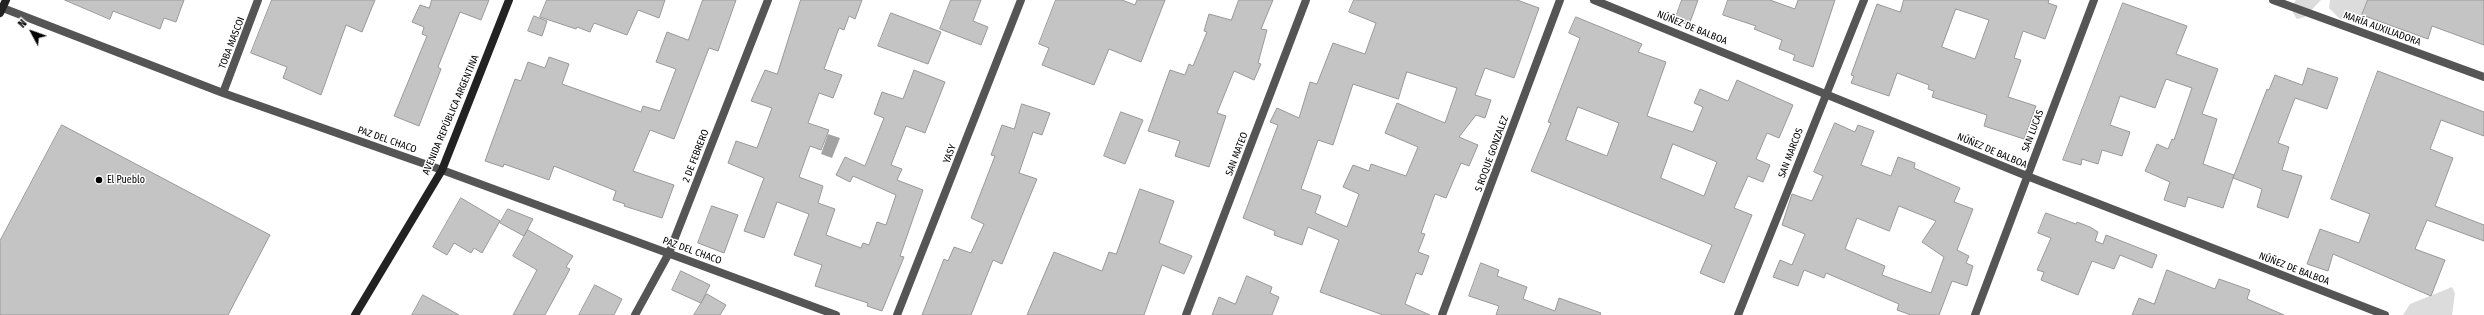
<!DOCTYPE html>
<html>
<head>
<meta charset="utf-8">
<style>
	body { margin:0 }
	#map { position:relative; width:2484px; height:315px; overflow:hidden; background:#fff; font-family:"Fira Sans Condensed",sans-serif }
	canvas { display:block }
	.north { position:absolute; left:12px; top:12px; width:40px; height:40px; -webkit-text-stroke:3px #fff; paint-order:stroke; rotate:311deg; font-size:11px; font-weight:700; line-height:16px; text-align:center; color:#000 }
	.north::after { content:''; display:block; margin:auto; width:14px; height:18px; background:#000; clip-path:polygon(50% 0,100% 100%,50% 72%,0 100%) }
</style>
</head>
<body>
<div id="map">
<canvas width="2484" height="315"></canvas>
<div class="north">N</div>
</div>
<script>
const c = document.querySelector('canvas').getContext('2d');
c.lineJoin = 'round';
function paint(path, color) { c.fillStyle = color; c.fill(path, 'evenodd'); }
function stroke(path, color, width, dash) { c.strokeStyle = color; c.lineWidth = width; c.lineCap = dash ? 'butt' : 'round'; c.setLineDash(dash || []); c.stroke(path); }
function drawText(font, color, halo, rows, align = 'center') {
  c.font = font + ' "Fira Sans Condensed",sans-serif'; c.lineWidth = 3; c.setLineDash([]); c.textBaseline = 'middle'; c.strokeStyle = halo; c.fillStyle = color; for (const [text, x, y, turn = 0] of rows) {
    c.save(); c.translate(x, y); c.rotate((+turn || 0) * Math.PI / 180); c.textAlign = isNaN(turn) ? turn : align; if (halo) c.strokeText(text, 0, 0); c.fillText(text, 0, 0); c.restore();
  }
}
paint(new Path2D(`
	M2296,0H2321L2305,17L2297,19L2293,13L2292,5Z
	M2330,0H2385C2370,13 2359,17 2340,19L2329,8Z
	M2452,287L2455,293L2452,315H2403L2410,304Z`), '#dcdcdc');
paint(new Path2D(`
	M828,134L840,138L832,158L821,154Z`), '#a3a3a3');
const building = new Path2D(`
	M65,0H184L176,22L164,18L160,29L113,11L110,19Z
	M272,0H375L362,32L346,25L321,95L283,78L287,67L251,53Z
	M432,0H489L481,20L460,12L438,67L441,69L419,126L394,116L427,36L422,34L424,27L412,22L420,5L429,8Z
	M547,0H665L659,18L638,10L627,35L594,23L590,32L577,27L576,29L540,17Z
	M703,0H736L718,51L709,48L674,139L650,130L633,171L674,185L662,218L624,206L625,204L613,200L616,191L554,166L549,180L504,164L503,167L485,161L515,79L521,81L528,62L545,68L549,57L569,64L562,84L641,112L643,106L660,111L676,69L656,62L667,32L688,40Z
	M801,0H862L855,19L849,16L844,30L839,28L824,69L842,75L833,98L819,93L808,123L829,130L821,150L810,146L799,177L823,186L818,203L835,209L826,235L861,248L863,243L869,245L877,222L886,225L896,195L853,176L850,182L836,175L845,157L865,166L884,118L874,114L882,92L903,99L914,70L945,82L925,133L906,126L891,165L902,169L897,180L923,190L900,256L904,257L882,311L867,306L868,303L815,286L822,265L794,255L809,214L777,202L764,238L744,231L764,178L728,163L736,141L757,148L772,108L751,101L765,70L777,74Z
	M951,0H981L973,21L988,27L981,45L940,29Z
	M1056,0H1122L1135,5L1137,0H1165L1141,62L1109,49L1094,85L1042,65L1049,48L1039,44Z
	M1239,0H1273L1261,29L1267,30L1258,63L1261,64L1254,80L1234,71L1217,113L1226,116L1209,167L1175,156L1180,141L1148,131L1170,70L1185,75L1189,64L1193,66L1207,32L1204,31L1209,14L1231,20Z
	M1354,0H1517L1539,8L1514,78L1485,68L1475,95L1491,100L1485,118L1476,115L1459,137L1478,145L1469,166L1461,163L1446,198L1435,194L1421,233L1425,234L1418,252L1429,256L1422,275L1416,273L1405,304L1430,315H1383L1320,292L1339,240L1308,227L1302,245L1274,235L1275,231L1243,218L1278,125L1270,122L1277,108L1299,118L1310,82L1317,84L1333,43L1365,54L1376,23L1349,12ZM1407,72L1457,88L1445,123L1397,103L1385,133L1418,147L1406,176L1371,164L1369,171L1353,165L1343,187L1359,194L1347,227L1315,213L1321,196L1301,189L1318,140L1333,145L1353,84L1398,99Z
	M1682,0H1698L1689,25L1675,20Z
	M1728,0H1770L1795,9L1798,0H1835L1813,67L1793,60L1795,55L1779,49L1782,40L1754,29L1756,26L1723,15Z
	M1904,0H2049L2048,3L2057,6L2045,39L2023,31L2014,58L2021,60L2008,97L2036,106L2024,139L1984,126L1987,115L1932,97L1934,91L1928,89L1929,85L1897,73L1889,96L1851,83L1854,76L1851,75L1877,4L1900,12ZM1956,9L1989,20L1975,59L1942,47Z
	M2368,0H2484V45L2432,26L2428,39L2362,15Z
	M2123,3L2187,26L2176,54L2218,69L2202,114L2217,119L2203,164L2234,175L2223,208L2188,197L2185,207L2164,200L2170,182L2145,171L2157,144L2168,149L2172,139L2174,140L2192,88L2166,79L2155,108L2120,96L2110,125L2130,132L2122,156L2102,150L2098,164L2082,159L2081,165L2063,160Z
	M891,13L941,32L928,64L878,46Z
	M534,16L547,21L542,36L528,31Z
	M1576,17L1642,44L1638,52L1666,62L1647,116L1693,132L1703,107L1694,103L1700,89L1728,101L1737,80L1793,105L1779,138L1767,133L1756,159L1770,165L1763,182L1748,176L1734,208L1752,215L1724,283L1700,273L1712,245L1531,171L1551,123L1548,122L1580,38L1569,33ZM1578,107L1619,123L1607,156L1566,140ZM1673,144L1717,162L1704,196L1661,178Z
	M2308,68L2338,78L2327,109L2295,98L2278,143L2289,147L2282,170L2302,176L2288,218L2257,207L2262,189L2233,178L2267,89L2269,90L2275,75L2302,85Z
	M2378,71L2484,112V136L2441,120L2430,149L2453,158L2435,206L2484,225V241L2427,220L2415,249L2445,260L2431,296L2333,254L2328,271L2307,264L2320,229L2359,243L2370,214L2331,199Z
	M1022,104L1050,113L1042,135L1033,132L1019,173L1037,179L1002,264L993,260L971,315H922L944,259L948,261L954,247L971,253L984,224L971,218L995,156L991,155L1002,125L1014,129Z
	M1121,112L1143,120L1125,164L1104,156Z
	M1835,123L1855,132L1858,125L1874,131L1861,165L1891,176L1898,157L1915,163L1914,168L1960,188L1954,202L1973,209L1957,250L1969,256L1966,263L1973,266L1967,286L1952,281L1939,315H1911L1897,310L1899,304L1826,273L1824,278L1804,270L1798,286L1773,277L1780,260L1792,265L1805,234L1782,225L1792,194L1812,201L1823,176L1814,172ZM1899,206L1936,221L1922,242L1944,257L1931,293L1882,275L1885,266L1845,249L1857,218L1889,231Z
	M62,125L270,235L228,315H0V241Z
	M1140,189L1174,201L1159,243L1192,256L1184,274L1162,265L1144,315H1027L1054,252L1102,271L1109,252L1116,254Z
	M461,198L500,221L482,253L474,248L471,253L454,243L447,255L433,247Z
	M712,206L738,215L724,253L698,243Z
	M508,209L533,219L524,236L500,223Z
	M2046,213L2076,224L2077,222L2090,227L2098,232L2095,241L2103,244L2106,235L2157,255L2152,268L2120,255L2114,269L2092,261L2078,295L2041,280L2044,272L2037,270L2051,238L2038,233Z
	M528,230L573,256L566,267L570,269L545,315H513L537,270L513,256Z
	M1481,263L1499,270L1497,276L1527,287L1523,299L1555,311L1559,298L1601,313L1600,315H1496L1499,306L1469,296Z
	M2167,270L2215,289L2219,279L2250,290L2247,299L2284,315H2132L2139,298L2154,304Z
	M681,271L710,285L701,303L672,290Z
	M1247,276L1272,287L1270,293L1279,297L1272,315H1212L1219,297L1235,304Z
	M595,285L622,299L614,315H579Z
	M707,294L726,305L720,315H694Z
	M423,295L459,315H412Z`);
paint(building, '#c4c4c4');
stroke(building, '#999', 1);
stroke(new Path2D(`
	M1594,0L2027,176L2385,315
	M2273,0L2484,77
	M0,7L223,93L442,170L836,315
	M223,93L258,0
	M635,315L669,253L768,0
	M897,315L1021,0
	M1186,315L1306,0
	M1442,315L1560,0
	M1738,315L1864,0
	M1975,315L2094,0`), '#555', 8);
stroke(new Path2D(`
	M0,13L6,0
	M355,315L442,170L509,0`), '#222', 8);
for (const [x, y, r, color] of [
	[99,180,4,"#000"]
]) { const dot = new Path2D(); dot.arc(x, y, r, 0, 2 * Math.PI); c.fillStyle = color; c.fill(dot); stroke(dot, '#fff', 1.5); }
drawText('10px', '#000', '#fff', [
	["NÚÑEZ DE BALBOA",1692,28,22],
	["MARÍA AUXILIADORA",2382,29,20],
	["TOBA MASCOI",232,43,-69],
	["AVENIDA REPÚBLICA ARGENTINA",451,115,-67],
	["SAN LUCAS",2033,131,-69],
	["PAZ DEL CHACO",387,140,19],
	["NÚÑEZ DE BALBOA",1992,151,23],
	["SAN MARCOS",1791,153,-69],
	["YASY",950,154,-69],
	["SAN MATEO",1237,154,-69],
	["S ROQUE GONZALEZ",1492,154,-70],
	["2 DE FEBRERO",696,156,-69],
	["PAZ DEL CHACO",692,251,20],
	["NÚÑEZ DE BALBOA",2294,269,21]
]);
drawText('10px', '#000', '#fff', [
	["El Pueblo",107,180]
], 'left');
</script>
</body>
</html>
